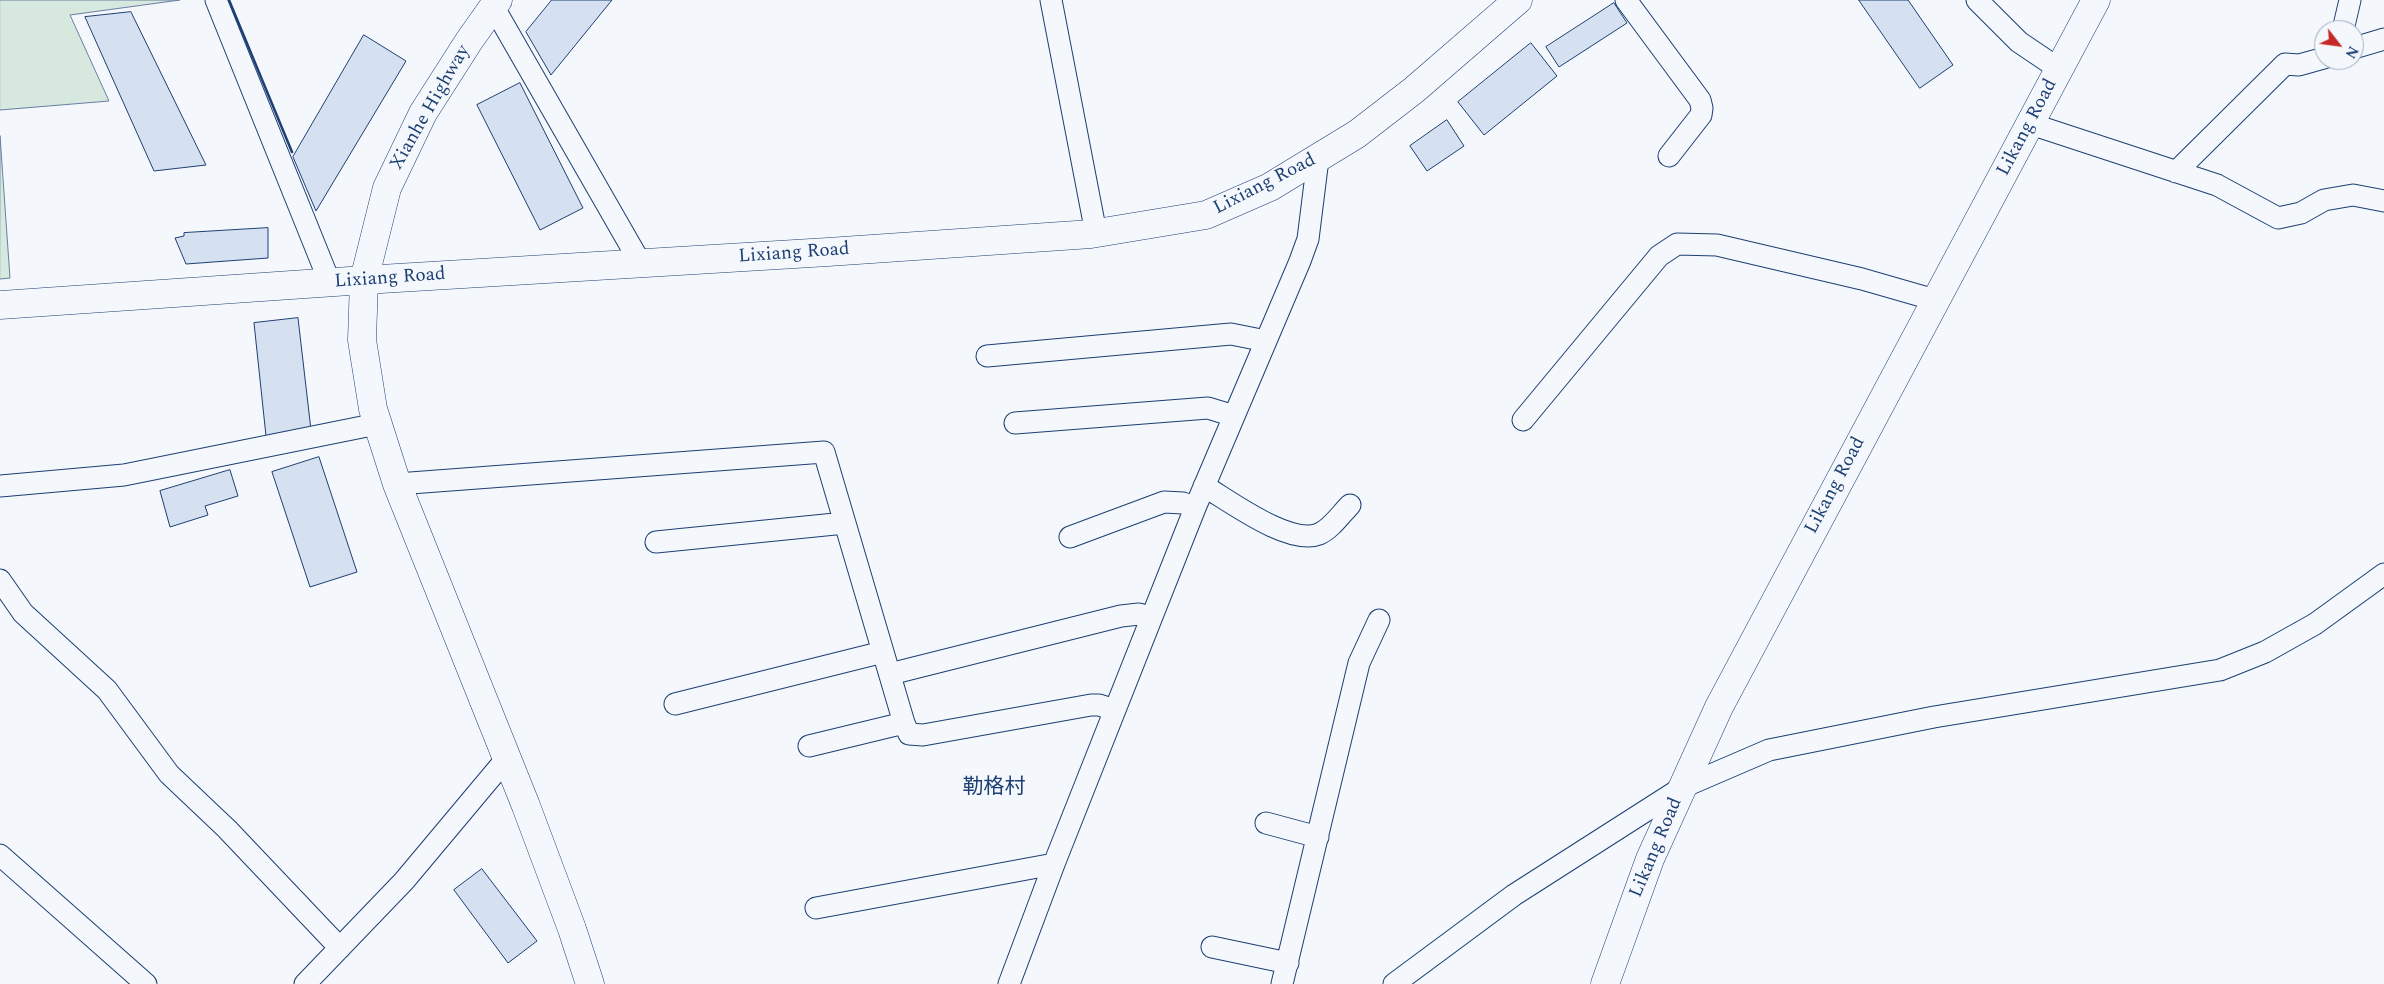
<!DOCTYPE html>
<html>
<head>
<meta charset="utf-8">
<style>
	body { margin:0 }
	#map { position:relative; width:2384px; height:984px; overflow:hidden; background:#f4f7fb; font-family:Spectral,serif }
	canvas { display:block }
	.north { position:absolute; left:2314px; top:20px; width:50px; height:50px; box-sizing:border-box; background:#f4f7fb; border:1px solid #9eadc5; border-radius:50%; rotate:120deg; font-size:14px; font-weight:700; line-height:20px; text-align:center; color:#1d3f73 }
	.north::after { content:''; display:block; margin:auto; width:18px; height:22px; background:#c62828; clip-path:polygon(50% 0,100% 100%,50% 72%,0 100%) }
</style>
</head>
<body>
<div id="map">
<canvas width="2384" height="984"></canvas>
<div class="north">N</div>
</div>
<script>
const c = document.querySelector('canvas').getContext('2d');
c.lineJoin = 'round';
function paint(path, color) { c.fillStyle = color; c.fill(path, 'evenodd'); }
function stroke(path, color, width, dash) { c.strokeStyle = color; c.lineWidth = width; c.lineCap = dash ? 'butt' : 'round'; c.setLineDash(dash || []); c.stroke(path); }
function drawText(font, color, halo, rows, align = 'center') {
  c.font = font + ' Spectral,"Noto Sans SC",serif'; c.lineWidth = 4; c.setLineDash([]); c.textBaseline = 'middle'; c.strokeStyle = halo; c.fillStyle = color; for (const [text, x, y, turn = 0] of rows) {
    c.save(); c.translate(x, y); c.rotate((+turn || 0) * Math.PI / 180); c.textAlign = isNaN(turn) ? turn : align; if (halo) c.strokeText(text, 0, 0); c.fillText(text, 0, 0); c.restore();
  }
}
const green = new Path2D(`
	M0,0H180L70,15L109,101L0,110Z
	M0,136L10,278L0,279Z`);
paint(green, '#d7e8df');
stroke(green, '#687fa3', 1);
const building = new Path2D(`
	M552,0H612L551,75L526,32Z
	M1859,0H1908L1953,65L1920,88Z
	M1614,3L1627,23L1559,67L1546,47Z
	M131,12L206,165L154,171L85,17Z
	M364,35L406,61L316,211L293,157Z
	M1531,43L1557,76L1484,135L1458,102Z
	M520,83L583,208L540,230L477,105Z
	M1447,120L1464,146L1427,171L1410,146Z
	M268,228V258L186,264L175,238L184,236V233Z
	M298,318L311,430L266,436L254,323Z
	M319,457L357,572L310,587L272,472Z
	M230,470L238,496L205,506L208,515L170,527L160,491Z
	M482,869L537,941L508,963L454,890Z`);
paint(building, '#d5e0f0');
stroke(building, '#1d3f73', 1);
const minor = new Path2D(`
	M216,0L330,283
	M1051,0L1096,233
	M1626,0L1700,100L1702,108L1701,115L1669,156
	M1977,0L2019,42L2059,69
	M493,6L641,264
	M2343,30L2350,0
	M2354,48L2384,39
	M2031,124L2217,185L2278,218L2301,213L2324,200L2353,195L2384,201
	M2176,172L2285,64L2299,65L2324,58
	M987,356L1231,334L1266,341
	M1523,420L1659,256L1677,244L1717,245L1862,279L1935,300
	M1015,423L1208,408L1234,416
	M397,484L824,452L904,723L909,734L923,735L1091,705H1099L1115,710
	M0,486L124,475L377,424
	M1204,486C1231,502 1290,546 1319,534C1331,529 1341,514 1350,505
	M1070,537L1164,502L1183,503L1195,508
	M656,542L845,523
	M0,580L23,613L107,690L169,774L227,829L340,948
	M890,674L1121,616L1139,614L1151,618
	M675,704L883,652
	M809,746L904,723
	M1266,823L1318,837
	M0,855L146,984
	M816,908L1054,864
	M1212,947L1288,963
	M305,984L404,881L507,758
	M1009,984L1054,864L1195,508L1300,261L1308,239L1318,159
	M1282,984L1359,663L1379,620
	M1394,984L1514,895L1683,787L1769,750L1934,717L2220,670L2265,652L2315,624L2384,574`);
const major = new Path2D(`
	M498,0L469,41L423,113L387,188L364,280L362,340L373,409L397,484L526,806L572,929L590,984
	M0,305L364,280L828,252L1091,234L1206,215L1270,187L1357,134L1414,90L1518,0
	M1605,984L1650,859L1719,707L2096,0`);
stroke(minor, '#1d3f73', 23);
stroke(major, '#1d3f73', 29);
stroke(minor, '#f4f7fb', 21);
stroke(major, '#f4f7fb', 28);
stroke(new Path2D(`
	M229,0L292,152`), '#1d3f73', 2.5);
drawText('19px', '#1d3f73', '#f4f7fb', [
	["Xianhe Highway",431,108,-60],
	["Likang Road",2028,128,-62],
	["Lixiang Road",1265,185,-27],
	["Lixiang Road",794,254,-4],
	["Lixiang Road",390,279,-4],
	["Likang Road",1836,486,-62],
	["Likang Road",1657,848,-67]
]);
drawText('21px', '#1d3f73', '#f4f7fb', [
	["勒格村",994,789]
]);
</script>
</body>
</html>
